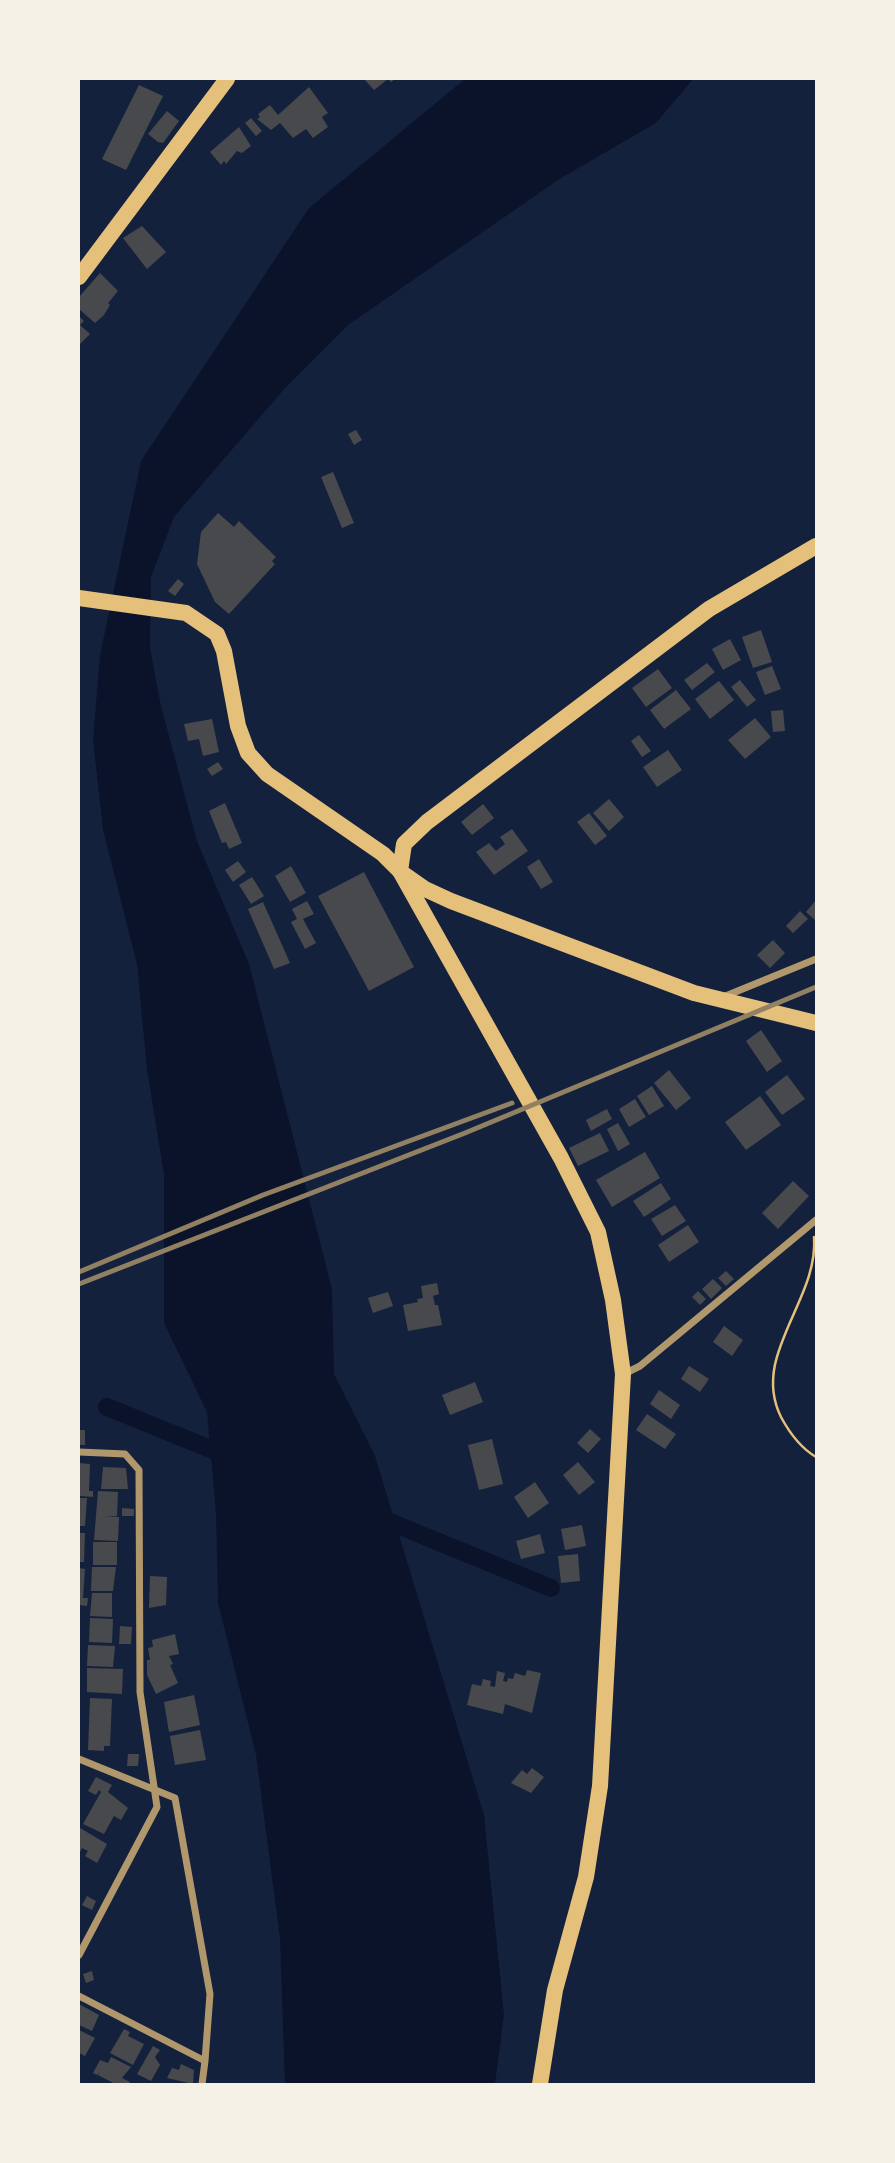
<!DOCTYPE html>
<html>
<head>
<meta charset="utf-8">
<style>
	body { margin:0 }
	#map { position:relative; width:895px; height:2163px; overflow:hidden; background:#14213d; font-family:Lora,serif }
	canvas { display:block }
	.frame { position:absolute; inset:0; border:80px solid #f6f1e7; pointer-events:none }
</style>
</head>
<body>
<div id="map">
<canvas width="895" height="2163"></canvas>
<div class="frame"></div>
</div>
<script>
const c = document.querySelector('canvas').getContext('2d');
c.lineJoin = 'round';
function paint(path, color) { c.fillStyle = color; c.fill(path, 'evenodd'); }
function stroke(path, color, width, dash) { c.strokeStyle = color; c.lineWidth = width; c.lineCap = dash ? 'butt' : 'round'; c.setLineDash(dash || []); c.stroke(path); }
paint(new Path2D(`
	M465,79H693L656,123L561,178L348,325L285,388L174,517L151,577L150,648L161,706L197,841L249,964L332,1289L334,1374L375,1456L484,1815L504,2015L495,2084H285L280,1939L256,1755L218,1603L216,1514L207,1412L164,1323V1174L147,1070L137,964L103,830L93,740L100,655L141,461L309,208Z`), '#0b132b');
stroke(new Path2D(`
	M107,1407L230,1457
	M373,1515L551,1588`), '#0b132b', 18);
paint(new Path2D(`
	M364,79H395L391,82L388,79L374,90Z
	M139,85L163,96L126,170L102,159Z
	M309,87L328,113L322,117L328,127L313,138L306,129L293,138L280,123L271,130L257,119L260,117L258,114L270,105L278,115Z
	M167,111L179,121L163,143L158,142L148,134Z
	M251,118L262,131L256,136L245,123Z
	M239,127L251,146L242,153L237,151L226,164L224,161L221,165L210,152Z
	M142,226L166,252L147,269L123,238Z
	M100,273L118,291L108,303L110,305L104,315L95,323L79,309V297Z
	M79,316L84,321L80,325L90,334L80,344Z
	M356,430L362,440L354,445L348,434Z
	M333,472L354,523L342,528L321,477Z
	M218,513L234,527L239,521L276,557L272,561L275,564L229,614L215,602L197,564L201,532Z
	M178,579L184,584L175,596L168,591Z
	M761,630L772,662L753,668L742,637Z
	M730,639L741,660L723,670L712,649Z
	M707,663L715,672L692,690L684,680Z
	M772,666L781,689L765,695L756,672Z
	M658,669L672,688L646,707L632,688Z
	M740,680L756,700L747,707L731,687Z
	M719,681L734,700L710,719L695,699Z
	M676,690L691,709L664,729L650,710Z
	M783,710L785,731L773,732L771,711Z
	M755,718L771,737L745,759L728,740Z
	M212,719L219,752L203,756L199,739L188,741L184,724Z
	M639,735L651,751L642,757L631,741Z
	M668,750L682,770L657,787L643,767Z
	M218,762L223,769L212,776L207,769Z
	M609,799L624,817L609,831L593,813Z
	M225,803L242,843L229,849L226,842L222,843L209,811Z
	M483,804L494,818L472,835L461,822Z
	M589,813L607,836L595,845L577,822Z
	M512,829L528,851L494,875L476,852L489,843L496,851L505,844L500,837Z
	M539,859L553,882L541,889L527,867Z
	M238,861L246,872L233,882L225,870Z
	M291,866L306,893L290,902L275,876Z
	M364,872L414,967L369,991L318,896Z
	M252,877L264,896L251,904L239,885Z
	M816,900V921L806,912Z
	M307,901L314,914L303,919L316,943L305,949L291,922L297,919L292,909Z
	M263,902L290,963L274,969L248,909Z
	M800,911L808,919L793,933L786,926Z
	M773,940L785,953L770,968L757,955Z
	M761,1030L782,1061L767,1072L746,1041Z
	M669,1070L691,1098L676,1110L654,1083Z
	M787,1075L805,1099L782,1115L765,1092Z
	M652,1086L664,1106L649,1115L637,1096Z
	M760,1096L781,1125L746,1150L725,1122Z
	M635,1099L646,1117L629,1127L619,1109Z
	M607,1109L612,1119L591,1131L586,1120Z
	M618,1123L630,1144L618,1151L607,1129Z
	M600,1133L609,1151L578,1166L569,1148Z
	M645,1152L660,1178L612,1207L596,1180Z
	M793,1181L809,1196L778,1229L762,1213Z
	M661,1183L671,1199L644,1217L633,1201Z
	M675,1205L686,1221L662,1236L651,1219Z
	M688,1225L699,1242L669,1262L658,1245Z
	M726,1271L734,1279L726,1286L718,1278Z
	M713,1279L722,1288L711,1299L702,1289Z
	M437,1283L439,1294L433,1296L435,1305H438L442,1325L408,1331L403,1305L418,1302L417,1299L423,1298L421,1286Z
	M698,1291L706,1299L700,1305L692,1297Z
	M388,1292L393,1306L373,1313L368,1298Z
	M724,1326L743,1340L732,1356L713,1342Z
	M689,1366L709,1379L700,1392L681,1379Z
	M475,1382L483,1402L450,1415L442,1395Z
	M659,1390L680,1405L671,1419L650,1404Z
	M647,1414L676,1434L665,1449L636,1430Z
	M590,1429L601,1439L588,1453L577,1443Z
	M79,1430H85V1445H79Z
	M492,1439L503,1484L479,1490L468,1445Z
	M578,1462L595,1482L579,1495L563,1475Z
	M79,1463L90,1464L89,1491H93V1497L79,1496Z
	M103,1467L126,1468L128,1489H101Z
	M535,1482L549,1503L528,1518L514,1497Z
	M98,1491L118,1492L117,1516H104L119,1517L118,1541L94,1540Z
	M79,1498H87L85,1526H79Z
	M122,1508L134,1509V1516H122Z
	M582,1525L586,1546L565,1550L561,1529Z
	M79,1533H85L84,1562H79Z
	M540,1534L545,1553L521,1559L516,1541Z
	M93,1542H117V1565H93Z
	M578,1554L580,1581L561,1583L558,1556Z
	M92,1567H116L113,1591H91Z
	M79,1568L85,1569L83,1598H88L87,1606L79,1605Z
	M150,1576L167,1577L166,1605L149,1608Z
	M92,1593H112V1617L90,1616Z
	M90,1618L113,1619L112,1643L89,1642Z
	M120,1626L132,1627L131,1644H119Z
	M175,1634L179,1654L169,1656L173,1664L170,1665L178,1683L156,1694L147,1675V1660H150L148,1648L153,1647L152,1640Z
	M88,1645L115,1646L113,1667L87,1666Z
	M87,1668L123,1669L122,1694L87,1692Z
	M527,1670L541,1673L532,1713L505,1704L503,1714L467,1705L472,1684L481,1686L483,1679L491,1681L490,1686L495,1687L497,1671L505,1673L503,1681L507,1682L508,1678L513,1679L515,1673L525,1676Z
	M194,1695L200,1725L169,1732L164,1702Z
	M90,1698L112,1699L110,1746H104V1751L88,1750Z
	M200,1730L206,1760L175,1765L170,1736Z
	M128,1754H139L138,1766H127Z
	M532,1768L544,1777L531,1793L511,1783L522,1770L527,1774Z
	M96,1777L112,1785L108,1792L128,1808L121,1820L114,1816L104,1834L83,1824L101,1792L99,1790L96,1795L88,1791Z
	M80,1828L107,1844L97,1863L85,1856L88,1851L82,1848L79,1854Z
	M87,1896L96,1901L92,1910L82,1905Z
	M92,1971L94,1980L86,1983L83,1974Z
	M79,2004L99,2015L92,2031L79,2025Z
	M124,2029L130,2032L128,2036L144,2044L133,2065L110,2053Z
	M79,2030L95,2038L85,2056L79,2053Z
	M153,2046L160,2050L155,2057L160,2065L151,2081L137,2074Z
	M111,2057L131,2067L122,2078L130,2082L129,2084H115L98,2075L100,2072L97,2075L93,2073L100,2060L108,2063Z
	M181,2064L194,2070L193,2084L167,2078L172,2068L179,2070Z`), '#48494c');
stroke(new Path2D(`
	M814,1237C819,1300 750,1355 781,1417C789,1432 801,1448 816,1457`), '#e5c07b', 2.5);
stroke(new Path2D(`
	M723,997L816,959
	M624,1374L640,1366L816,1220
	M79,1452L125,1454L139,1470L140,1692L157,1807L79,1955
	M79,1759L175,1798L210,1994L205,2061
	M79,1996L205,2061L202,2084`), '#b1986c', 7);
stroke(new Path2D(`
	M79,277L227,79
	M79,598L186,613L217,634L224,651L238,726L248,753L267,774L383,854L400,871
	M400,871L404,844L427,822L709,609L816,546`), '#e5c07b', 16);
stroke(new Path2D(`
	M400,871L561,1158L598,1232L613,1300L623,1374L600,1786L586,1877L555,1990L540,2084
	M405,875L425,889L451,901L694,993L816,1023`), '#e5c07b', 16);
stroke(new Path2D(`
	M79,1272L263,1195L512,1103
	M79,1284L465,1133L816,987`), '#918062', 5);
</script>
</body>
</html>
